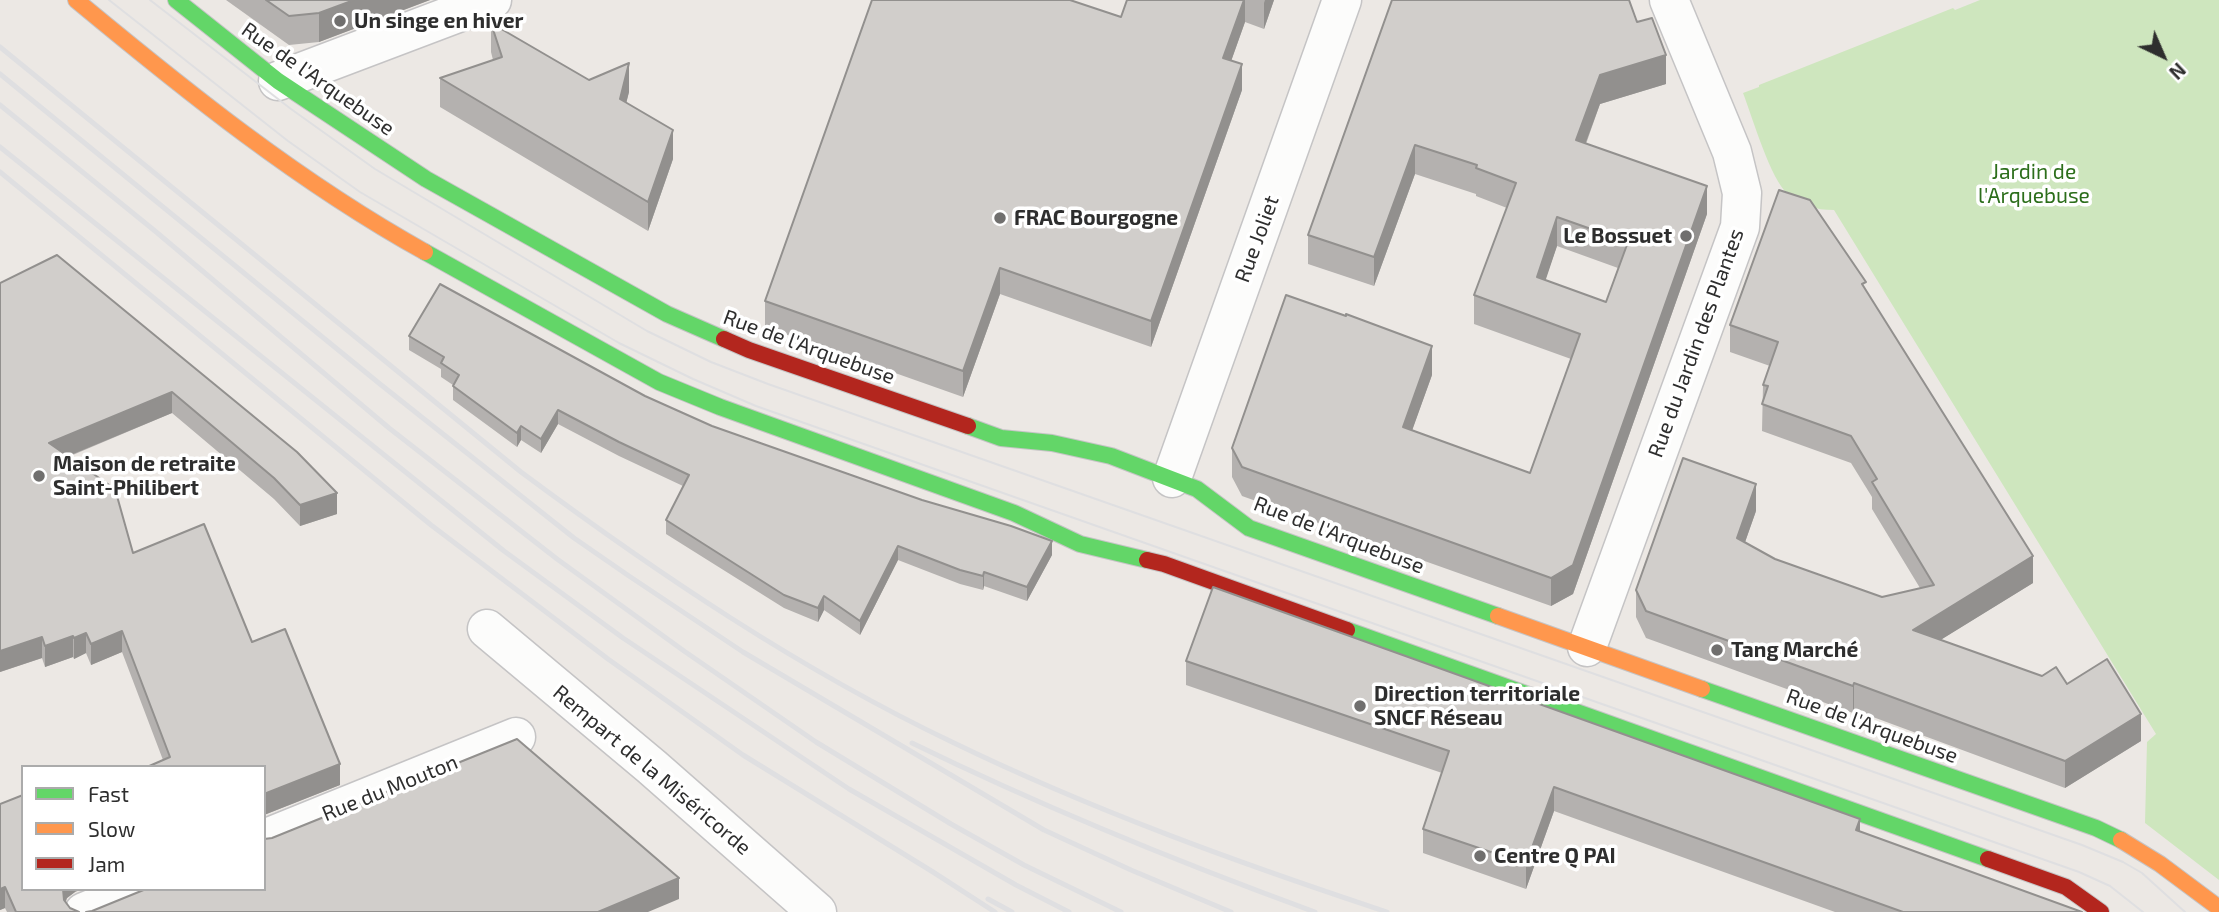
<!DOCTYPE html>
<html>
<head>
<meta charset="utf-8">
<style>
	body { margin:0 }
	#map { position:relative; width:2219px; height:912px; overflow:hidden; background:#ece8e4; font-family:"Exo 2",sans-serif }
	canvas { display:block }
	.legend { position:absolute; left:21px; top:765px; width:245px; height:126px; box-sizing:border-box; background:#fff; border:2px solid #ababab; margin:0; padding:9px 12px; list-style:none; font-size:21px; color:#2e2e2e }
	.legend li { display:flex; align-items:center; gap:14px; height:35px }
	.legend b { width:35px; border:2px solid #ababab }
	.north { position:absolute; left:2128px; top:21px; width:70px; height:70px; -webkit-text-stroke:5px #fff; paint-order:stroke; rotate:136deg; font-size:19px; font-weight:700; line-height:28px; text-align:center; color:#2e2e2e }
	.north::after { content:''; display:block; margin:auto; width:24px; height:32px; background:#2e2e2e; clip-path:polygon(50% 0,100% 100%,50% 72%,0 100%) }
</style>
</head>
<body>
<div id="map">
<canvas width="2219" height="912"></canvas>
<ul class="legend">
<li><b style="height:9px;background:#63d668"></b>Fast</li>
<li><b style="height:9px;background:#ff974d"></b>Slow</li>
<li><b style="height:9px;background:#b3261e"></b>Jam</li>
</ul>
<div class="north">N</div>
</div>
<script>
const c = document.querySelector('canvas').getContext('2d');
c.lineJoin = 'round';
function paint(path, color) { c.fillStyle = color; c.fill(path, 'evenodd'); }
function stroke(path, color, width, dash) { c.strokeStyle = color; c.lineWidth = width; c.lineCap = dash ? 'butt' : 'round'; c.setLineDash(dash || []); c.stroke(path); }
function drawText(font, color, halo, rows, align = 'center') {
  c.font = font + ' "Exo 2",sans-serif'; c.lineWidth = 7; c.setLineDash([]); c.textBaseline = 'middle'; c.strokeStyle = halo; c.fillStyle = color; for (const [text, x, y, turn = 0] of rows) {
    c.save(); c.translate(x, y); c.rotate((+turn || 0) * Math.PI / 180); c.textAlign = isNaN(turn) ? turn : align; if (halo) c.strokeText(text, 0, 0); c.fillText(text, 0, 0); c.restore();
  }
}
paint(new Path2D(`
	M1980,0H2219V880L2145,823L2147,742L2156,734L1834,210C1815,210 1803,206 1788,194C1771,181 1752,116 1743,93L1759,87V85L1953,8L1955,10Z`), '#cee6be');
const street = new Path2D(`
	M278,81L492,0
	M1172,478L1342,0
	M487,629L652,767L817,912
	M1587,647L1740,227L1742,193L1732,152L1669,0
	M264,839L516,737
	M84,912L140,889`);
const fast = new Path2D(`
	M176,0L278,81L426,179L667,314L724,339
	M425,252L659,382L720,407L1014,513L1080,544L1147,560
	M968,426L1001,438L1052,443L1111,456L1197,489L1249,528L1498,616
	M1347,630L1988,859
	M1702,689L2096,828L2121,840`);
const slow = new Path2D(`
	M76,0C187,92 299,182 425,252
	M1498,616L1702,689
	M2121,840L2160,864L2219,908`);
const jam = new Path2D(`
	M724,339L749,350L968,426
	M1147,560L1164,564L1347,630
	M1988,859L2066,887L2101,912`);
stroke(street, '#c5c4c5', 41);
stroke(fast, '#c5c4c5', 18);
stroke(slow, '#c5c4c5', 18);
stroke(jam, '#c5c4c5', 18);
stroke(street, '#fcfcfb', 38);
stroke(fast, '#63d668', 16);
stroke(slow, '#ff974d', 16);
stroke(jam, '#b3261e', 16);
stroke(new Path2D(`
	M109,0L288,141L360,192L619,343L693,379L756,406L2079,872L2110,886L2143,912
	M150,0L291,109L375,169L647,331L711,362L768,384L2082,845L2123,862L2142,873L2185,912`), '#dfdfe1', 2);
stroke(new Path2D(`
	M0,47L521,472C657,573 799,669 952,742C1092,810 1239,863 1387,912
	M0,74L380,384L574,538L629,576L743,652L1044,830L1131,870L1231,912
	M0,105L155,231L389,428L557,559L684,651L816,742L951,824L1024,865L1121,912
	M0,147L504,551L623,638L849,789L1016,885L1069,912
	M0,172L431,525L608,659L743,755L933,872L995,912
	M912,743C1043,807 1178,862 1315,912
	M988,899L1012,912`), '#dfdfe1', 5);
paint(new Path2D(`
	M226,0H430L319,42L289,45Z
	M1127,0H1274L1264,29L1245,22L1231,61L1242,90L1151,347L1000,294L963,397L765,327V301L1121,17Z
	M1392,0L1637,22L1666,84L1600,104L1586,144L1707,214L1573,594L1551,606L1242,496L1232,477V448L1432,375L1412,430L1530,473L1571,359L1474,324V295L1507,208L1476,196V194L1415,174L1374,286L1308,264V235ZM1557,246L1618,268L1606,302L1545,280Z
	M491,23L589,80L629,92L626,103L673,159L648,231L440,107V78L493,60L491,52Z
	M57,255L337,514L300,526L274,499L172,413L68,457L133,553L252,642L340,785L264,815V767L163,760L122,652L91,665L86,653L74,659L73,657L45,667L42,658L0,672Z
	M1866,290L2033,583L1940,640L2042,676L2067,684L2141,741L2065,788L1854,710L1853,713L1646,638L1636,617V590L1756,511L1745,542L1775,559L1882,597L1920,588L1872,509V497L1851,463L1762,431L1763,385L1770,366L1730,352V325Z
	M409,336L645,396L712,426L1052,555L1027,601L984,586L983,590L960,584L898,560L860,635L824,610L818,622L784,608L666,534V520L683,486L619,456L558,424L541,453L521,440L517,447L453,400V385L441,377V369L409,350Z
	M1186,661L1860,832L2082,912H1835L1554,811L1526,889L1423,853V829L1442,773L1186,685Z
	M0,804L75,892L67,898L66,902L70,908L79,912H7L5,908L0,910Z`), '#b4b1af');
paint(new Path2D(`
	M354,0H430L319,42V13Z
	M1244,0H1245V22L1223,84V58Z
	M1265,0H1274L1264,29V3Z
	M1666,55V84L1600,104L1576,169V140L1600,75Z
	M629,63V92L620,128V99Z
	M1242,64V90L1151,347V321Z
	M673,130V159L648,231V202Z
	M1415,145V174L1374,286V257Z
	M1707,186V214L1573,594L1551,606V578Z
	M1557,217V246L1537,306V277Z
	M1000,268V294L963,397V371Z
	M1432,346V375L1403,456V427Z
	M172,392V413L49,464V443Z
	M558,410V424L541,453V439Z
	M521,426V440L517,447V433Z
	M1756,484V511L1737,565V538Z
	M337,493V514L300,526V505Z
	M1052,541V555L1027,601V587Z
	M898,546V560L860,635V621Z
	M2033,556V583L1913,657V630Z
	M984,572V586L983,590V576Z
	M824,596V610L818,622V608Z
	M122,631V652L91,665V644Z
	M86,633V653L74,659V638Z
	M73,636V657L45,667V646Z
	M42,637V658L0,672V651Z
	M1854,683V710L1853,713V686Z
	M2141,714V741L2065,788V761Z
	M340,764V785L264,815V794Z
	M1554,787V811L1526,889V864Z
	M1860,819V843L1856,830Z
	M679,878V899L648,912H598Z
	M5,887V908L0,910V889Z
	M62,889H82L75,892L67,898L62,908Z`), '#92908e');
const building = new Path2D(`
	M266,0H354L319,13L289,16Z
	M872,0H1070L1121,17L1127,0H1244L1223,58L1242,64L1151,321L1000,268L963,371L765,301Z
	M1392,0H1629L1637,22L1652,18L1666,55L1600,75L1576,140L1707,186L1573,565L1551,578L1242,467L1232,448L1286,295L1346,316V314L1432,346L1403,427L1530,473L1580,334L1474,295L1516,183L1476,168L1477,165L1415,145L1374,257L1308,235ZM1557,217L1628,242L1606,302L1537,277Z
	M491,23L589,80L629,63L620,99L673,130L648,202L440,78L502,57Z
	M1779,190L1810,200L1866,282L1862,284L2033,556L1913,630L2042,676L2056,667L2067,684L2107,659L2141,714L2065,761L1854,683L1853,686L1646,611L1636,590L1683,458L1756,484L1737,538L1775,559L1882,597L1934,585L1872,482L1877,479L1851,436L1762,404L1768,386L1763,385L1778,342L1730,325Z
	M57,255L297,452L337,493L300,505L274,478L172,392L49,443L115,489L133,553L204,524L252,642L285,629L340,764L264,794V767H147L170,757L122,631L91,644L86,633L74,638L73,636L45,646L42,637L0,651V283Z
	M440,284L645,396L712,426L922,500L1011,526L1052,541L1027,587L984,572L983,576L960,570L898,546L860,621L824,596L818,608L784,595L666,520L689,475L619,442L558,410L541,439L521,426L517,433L453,386L459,375L441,363L444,357L409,336Z
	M1213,587L1860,819L1856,830L2082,912H1903L1554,787L1526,864L1423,829L1449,751L1186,661Z
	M517,739L679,878L598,912H86L92,911L146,889H264V839L272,838Z
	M23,795V889H63L64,900L70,908L79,912H16L5,887L0,889V804Z`);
paint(building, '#d1cecb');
stroke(building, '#92908e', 2);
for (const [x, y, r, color] of [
	[340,21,7,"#706f6e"],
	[1000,218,7,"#706f6e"],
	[1686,236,7,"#706f6e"],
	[39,476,7,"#706f6e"],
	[1717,650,7,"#706f6e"],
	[1360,706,7,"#706f6e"],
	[1480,856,7,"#706f6e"]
]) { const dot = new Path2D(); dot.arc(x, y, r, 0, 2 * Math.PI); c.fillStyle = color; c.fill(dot); stroke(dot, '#fff', 2.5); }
drawText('bold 21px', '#2e2e2e', '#fff', [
	["Un singe en hiver",354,21],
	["FRAC Bourgogne",1014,218],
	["Le Bossuet",1672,236,"right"],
	["Maison de retraite",53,464],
	["Saint-Philibert",53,488],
	["Tang Marché",1731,650],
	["Direction territoriale",1374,694],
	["SNCF Réseau",1374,718],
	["Centre Q PAI",1494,856]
], 'left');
drawText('21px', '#2e2e2e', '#fff', [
	["Rue de l'Arquebuse",318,79,35],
	["Rue Joliet",1257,239,-70],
	["Rue du Jardin des Plantes",1696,343,-70],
	["Rue de l'Arquebuse",809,347,20],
	["Rue de l'Arquebuse",1339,535,21],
	["Rue de l'Arquebuse",1872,726,20],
	["Rempart de la Miséricorde",652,770,40],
	["Rue du Mouton",390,788,-22]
]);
drawText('21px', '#2c6e1b', '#fff', [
	["Jardin de",2034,172],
	["l'Arquebuse",2034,196]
]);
</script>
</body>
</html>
